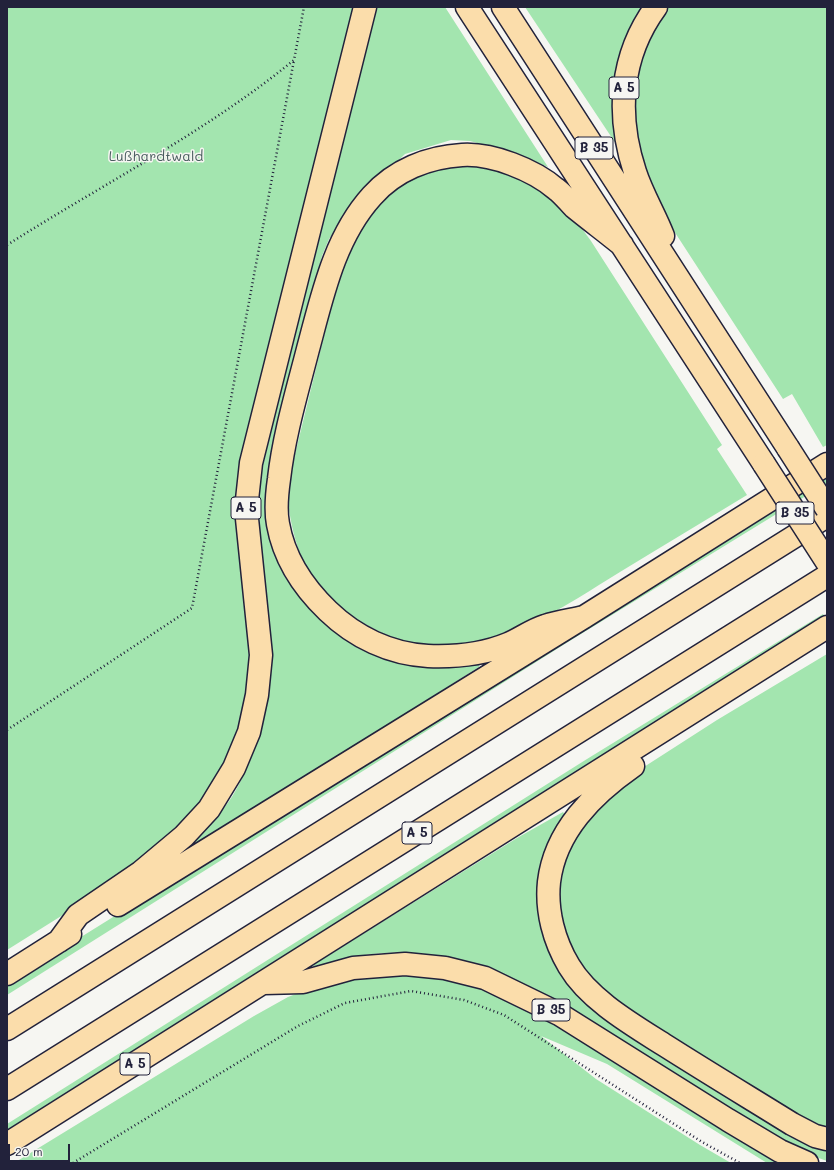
<!DOCTYPE html>
<html>
<head>
<meta charset="utf-8">
<style>
	body { margin:0 }
	#map { position:relative; width:834px; height:1170px; overflow:hidden; background:#f6f6f2; font-family:Mali,sans-serif }
	canvas { display:block }
	.frame { position:absolute; inset:0; border:8px solid #22223b; pointer-events:none }
	.scale { position:absolute; left:8px; top:1144px; width:62px; height:18px; box-sizing:border-box; border:2px solid #22223b; border-top:0; padding-left:5px; font-size:12px; line-height:14px; white-space:nowrap; color:#22223b; -webkit-text-stroke:3px #f6f6f2; paint-order:stroke }
</style>
</head>
<body>
<div id="map">
<canvas width="834" height="1170"></canvas>
<div class="frame"></div>
<div class="scale">20 m</div>
</div>
<script>
const c = document.querySelector('canvas').getContext('2d');
c.lineJoin = 'round';
function paint(path, color) { c.fillStyle = color; c.fill(path, 'evenodd'); }
function stroke(path, color, width, dash) { c.strokeStyle = color; c.lineWidth = width; c.lineCap = dash ? 'butt' : 'round'; c.setLineDash(dash || []); c.stroke(path); }
function drawText(font, color, halo, rows, align = 'center') {
  c.font = font + ' Mali,sans-serif'; c.lineWidth = 3; c.setLineDash([]); c.textBaseline = 'middle'; c.strokeStyle = halo; c.fillStyle = color; for (const [text, x, y, turn = 0] of rows) {
    c.save(); c.translate(x, y); c.rotate((+turn || 0) * Math.PI / 180); c.textAlign = isNaN(turn) ? turn : align; if (halo) c.strokeText(text, 0, 0); c.fillText(text, 0, 0); c.restore();
  }
}
paint(new Path2D(`
	M7,7H355L247,438L251,622L249,700L230,760L180,832L82,903L7,950Z
	M373,7H445L548,167L513,153L470,141L451,140L405,154L352,206L329,239L322,256L275,440L287,575L298,596L314,613L335,628L480,663L479,667L196,846L193,842C209,825 226,809 237,788C264,741 272,677 269,623C267,584 255,545 255,506C256,492 258,477 259,463Z
	M525,7H644L620,147L614,141Z
	M666,7H827V445L823,447L792,394L783,399L674,231L646,179L639,157L631,87L645,38Z
	M462,163L527,177L572,215L591,241L722,445L717,449L747,495C705,521 662,546 620,572C545,618 468,675 378,631C366,625 353,618 342,609C334,602 325,595 318,587C298,562 288,518 287,487L342,262L367,213L402,180Z
	M827,472V483L568,642L7,995V984L73,942Z
	M823,614L827,619L7,1133V1124L587,759Z
	M827,654V1129L802,1118L637,1017L610,996L589,975L577,960L566,938L558,889L563,862L572,838L619,783L717,720Z
	M563,812L565,815L558,825L550,843L563,972L827,1146V1161L802,1152L775,1137C726,1107 677,1077 628,1047C566,1008 500,960 424,954C400,952 373,952 349,958C337,961 326,966 314,967L313,965L517,838Z
	M409,972L467,982L525,1006L784,1163H767L607,1064L541,1036L596,1079L700,1145L731,1163H14L254,1016L288,997L332,980Z`), '#a3e5af');
const highway = new Path2D(`
	M467,7L764,464
	M503,7L788,448
	M656,7C620,56 616,115 635,172C642,194 655,215 663,236
	M584,617C571,620 557,622 545,626C532,630 520,639 508,644C484,654 454,657 428,656C390,654 355,637 328,611C304,588 284,558 278,524C275,509 277,493 279,479C284,435 297,392 308,349C322,297 334,238 372,196C395,170 428,157 462,155C492,153 534,170 556,189C563,194 568,201 574,207C590,220 606,232 622,245
	M633,766C593,794 555,831 549,882C546,911 554,941 569,966C589,1000 633,1025 666,1046C707,1072 750,1098 792,1124L815,1136L827,1139
	M118,905L584,617L827,464
	M59,941L78,915L141,872L184,836L209,809L234,768L249,732L257,695L261,655L246,509L251,463L365,7
	M7,974L70,934
	M264,983L303,982L353,968L405,964L445,968L485,978L559,1014L728,1120L780,1151L807,1163
	M7,1029L827,516
	M7,1089L827,576
	M7,1144L827,627`);
stroke(highway, '#22223b', 25);
stroke(new Path2D(`
	M7,245C103,184 206,132 294,60L304,7
	M7,730L192,608L294,60
	M73,1163L298,1026L345,1003L411,991L464,1000L504,1015L702,1142L740,1163`), '#22223b', 2.5, [1, 3]);
stroke(highway, '#fbddab', 22);
const highwayBridge = new Path2D(`
	M788,448L827,509
	M764,464L827,562`);
stroke(highwayBridge, '#22223b', 25, []);
stroke(highwayBridge, '#fbddab', 22);
for (const [x, y, w] of [
	[624,88,30],
	[594,148,38],
	[246,508,30],
	[795,513,38],
	[417,833,30],
	[551,1010,38],
	[135,1064,30]
]) { const box = new Path2D(); box.roundRect(x - w / 2, y - 11, w, 22, 3); c.fillStyle = '#f6f6f2'; c.fill(box); stroke(box, '#22223b', 1); }
drawText('bold 13px', '#22223b', null, [
	["A 5",624,88],
	["B 35",594,148],
	["A 5",246,508],
	["B 35",795,513],
	["A 5",417,833],
	["B 35",551,1010],
	["A 5",135,1064]
]);
drawText('14px', '#495c5e', '#f6f6f2', [
	["Lußhardtwald",156,157]
]);
</script>
</body>
</html>
